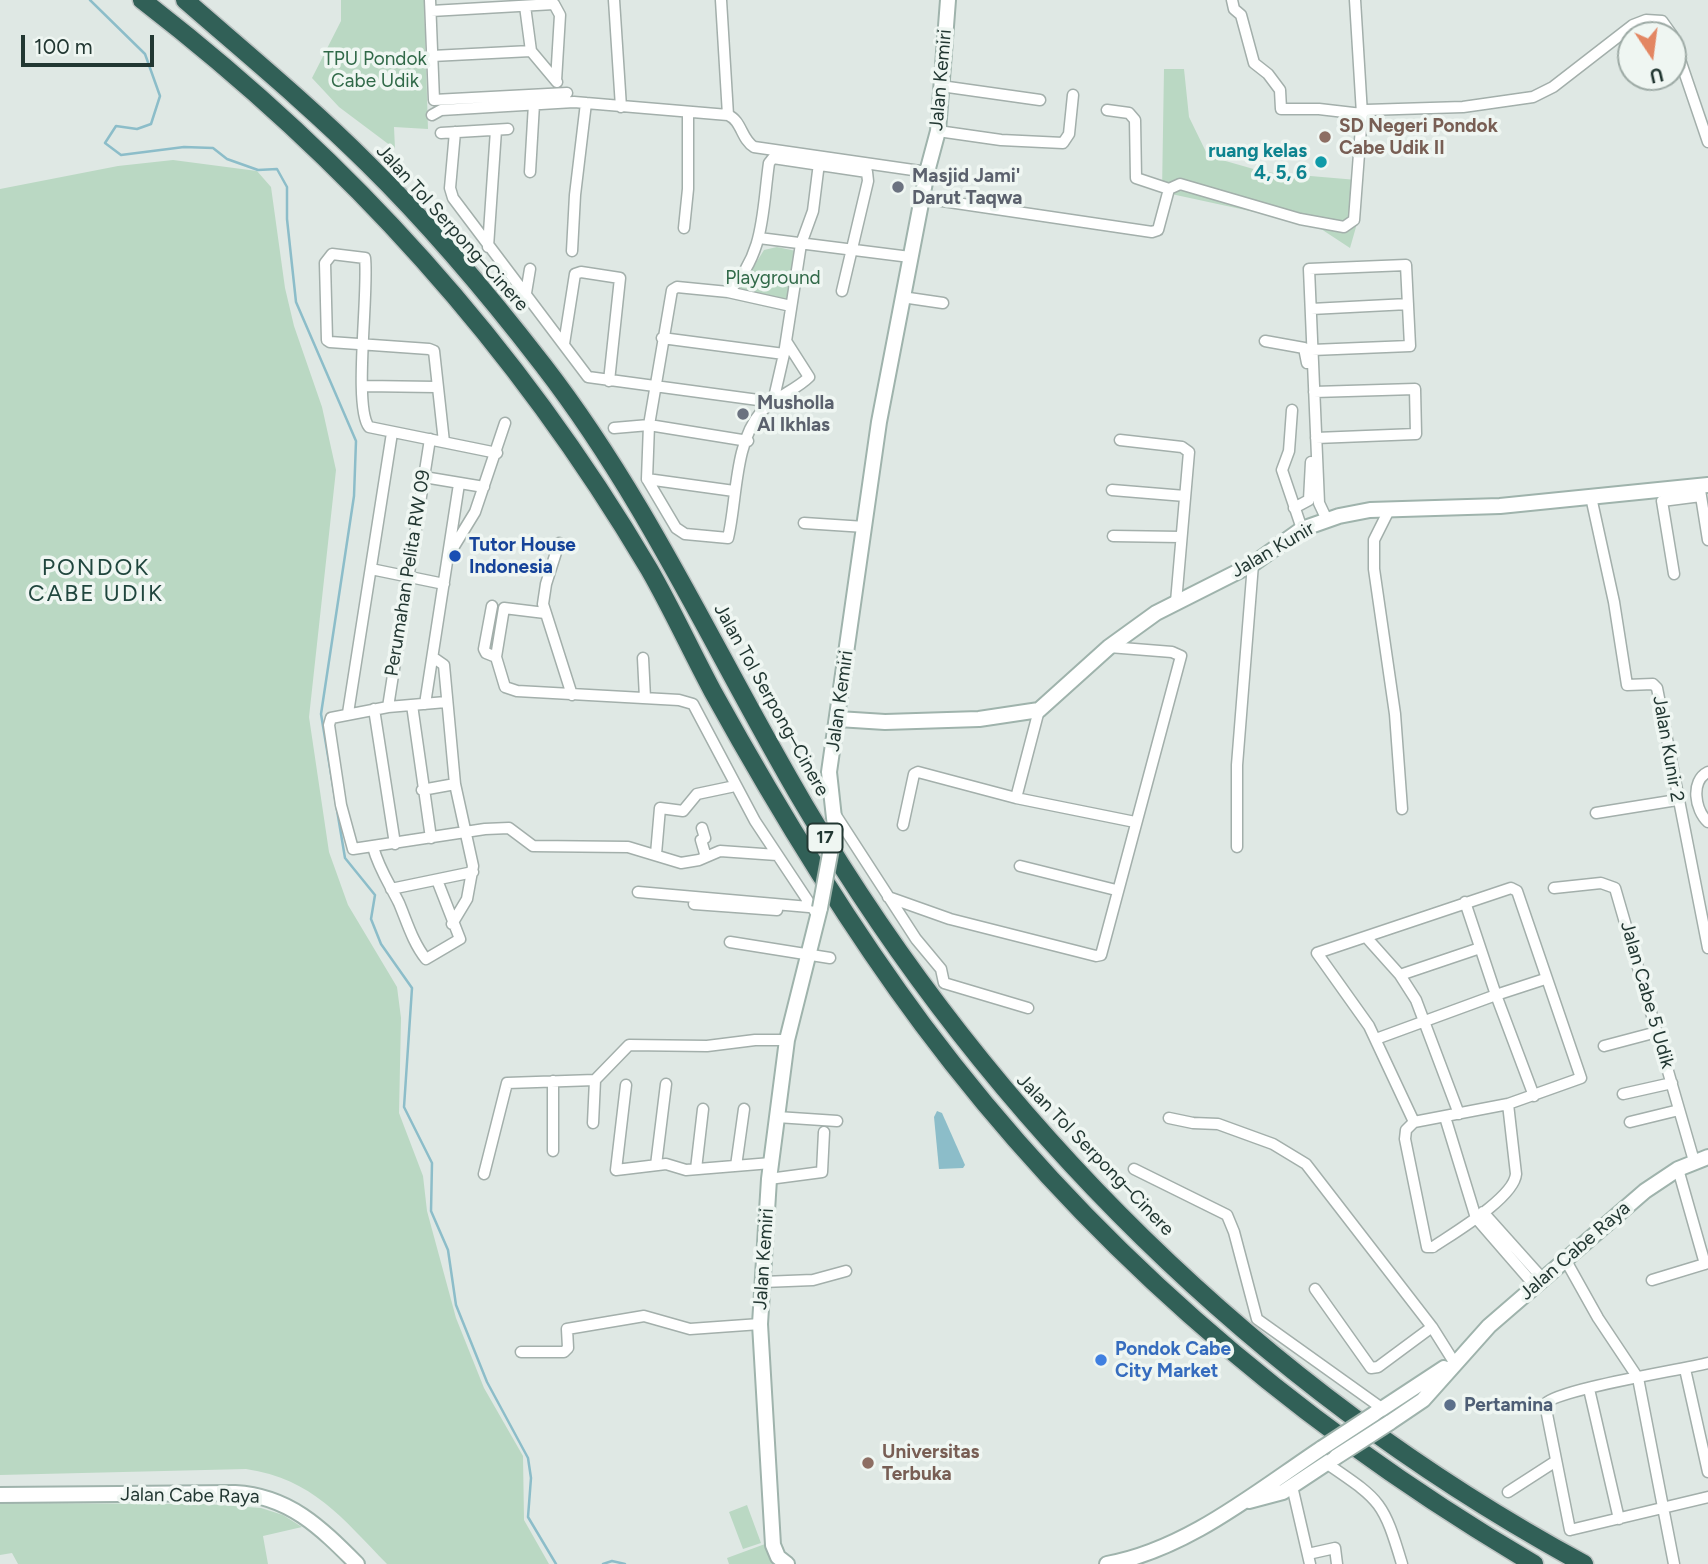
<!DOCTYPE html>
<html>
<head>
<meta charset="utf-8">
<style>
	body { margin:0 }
	#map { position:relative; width:1708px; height:1564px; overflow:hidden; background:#dfe8e4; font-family:Figtree,sans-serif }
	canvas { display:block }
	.north { position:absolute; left:1617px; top:21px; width:70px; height:70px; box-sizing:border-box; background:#eff6f2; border:2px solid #9daaa5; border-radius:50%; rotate:167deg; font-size:19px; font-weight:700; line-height:28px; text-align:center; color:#223732 }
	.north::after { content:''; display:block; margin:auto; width:24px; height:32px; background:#e38662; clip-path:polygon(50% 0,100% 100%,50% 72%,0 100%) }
	.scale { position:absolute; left:21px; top:35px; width:133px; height:32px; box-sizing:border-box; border:4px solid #223732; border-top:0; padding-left:9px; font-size:21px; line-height:24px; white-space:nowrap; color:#223732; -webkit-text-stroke:5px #eff6f2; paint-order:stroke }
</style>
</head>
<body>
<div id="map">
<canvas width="1708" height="1564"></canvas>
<div class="north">U</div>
<div class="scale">100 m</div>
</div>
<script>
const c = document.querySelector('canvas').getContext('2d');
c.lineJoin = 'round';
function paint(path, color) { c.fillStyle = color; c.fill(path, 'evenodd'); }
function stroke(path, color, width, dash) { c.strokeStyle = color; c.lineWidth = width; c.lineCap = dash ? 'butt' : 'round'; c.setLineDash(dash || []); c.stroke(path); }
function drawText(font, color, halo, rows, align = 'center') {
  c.font = font + ' Figtree,sans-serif'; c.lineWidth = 7; c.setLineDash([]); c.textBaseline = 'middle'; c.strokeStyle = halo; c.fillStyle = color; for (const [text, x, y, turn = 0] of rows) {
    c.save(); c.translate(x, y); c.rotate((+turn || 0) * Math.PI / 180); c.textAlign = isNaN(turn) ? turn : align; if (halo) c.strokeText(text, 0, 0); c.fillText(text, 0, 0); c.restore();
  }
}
paint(new Path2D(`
	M341,0H424L428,129L394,127L395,149L339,107L312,78L341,21Z
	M1164,69H1184L1189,117L1208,156L1264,172L1357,180L1358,220L1350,248L1315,225L1162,192Z
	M173,160L257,171L271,187L285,288L294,326L322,407L336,470L309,717L329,852L348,905L397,987L401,1018L399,1113L423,1176L427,1211L456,1318L484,1388L523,1456L524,1520L549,1564H387C342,1518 313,1479 246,1469L0,1475V189L118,166Z
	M777,247L796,251L791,301L739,290L764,250Z
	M0,1503L206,1504L261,1508L283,1515L302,1527L263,1536L268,1564H18L12,1553L0,1555Z
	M747,1505L761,1543L743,1549L729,1512Z
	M765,1544L773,1564H729L727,1558Z`), '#bad8c3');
paint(new Path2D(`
	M937,1111L942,1113L965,1165L963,1168L939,1169L934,1117Z`), '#8cbdc9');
stroke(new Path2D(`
	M90,0L145,54L160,96L151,124L137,129L116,126L105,143L121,155L184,147L213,148L227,159L258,170L277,169L287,187V219L296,302L356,441L354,496L321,714L345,858L375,895L371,919L381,944L412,988L404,1107L432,1163L431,1211L448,1250L456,1305L487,1382L528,1458L531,1478L528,1517L556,1564
	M603,1564L612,1561L625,1564`), '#8cbdc9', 2.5);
const street = new Path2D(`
	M430,0L434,100L567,93
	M614,0L621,107
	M721,0L728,115
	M1232,0L1234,9L1241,15L1254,63L1268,74L1280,90L1281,109H1319L1362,114L1355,0
	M525,6L531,51
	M431,11L554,4L560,15L556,81
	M1673,39L1708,142
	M432,56L531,51L557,82
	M941,86L1040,100
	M1107,110L1129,113L1135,120L1136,178L1169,189
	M432,115L441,110L574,102L728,115C742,121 741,139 754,147L927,172
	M938,131L1001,140L1063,143L1069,134L1073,95
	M455,132L450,188L453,198L588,377L773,402L784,354L801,244L813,211L819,163
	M441,133L508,129
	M530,172L534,104
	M922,198L1152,232L1158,230L1169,189L1180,184L1300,219L1344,227L1354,220L1362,114L1366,110L1463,107L1533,97L1553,87L1633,25L1646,20L1662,21L1672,35
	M684,228L688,189V113
	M759,238L910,257
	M488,247L496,130
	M572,251L575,195L586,103
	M728,292L791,306
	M526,293L530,269
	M902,297L943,303
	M1311,309L1408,304
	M662,338L784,354
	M1265,341L1304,348L1307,363
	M564,344L575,274L581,272L620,278L609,381
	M1312,350L1410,346L1406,265L1309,269L1319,503L1327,520
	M364,386L436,387
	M1314,392L1415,389L1416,434L1316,438
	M1292,410L1289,451L1282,470L1302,529
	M614,428L649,425L748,441
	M1120,440L1182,447L1189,452L1176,602
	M444,442L434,351L429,349L330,342L327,340L325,263L332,254L365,258C369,292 353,407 369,427L497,453
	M424,477L484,487
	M647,479L676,528L685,534L728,538C737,501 734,443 761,412C774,397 795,391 809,377L786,341
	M1112,490L1185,496
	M1700,490L1708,540
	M734,491L647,479L649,425L672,290L677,287L728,292C765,255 762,212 769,163L773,158L867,172L868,181L842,291
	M1591,497L1614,602L1627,685L1653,684L1657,688L1708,948
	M1294,508L1309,500L1311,462
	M1388,512L1374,540V569L1395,714L1402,809
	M804,523L865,527
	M1113,536L1181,537
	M559,543L546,584L543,604L572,695
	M453,548L475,512L505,423
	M371,569L444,584
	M1674,574L1662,501L1701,496
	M492,606L484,649L486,653L496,657
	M545,613L504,608L496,657L505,687L517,691L679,700L693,704L755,821L818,916
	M434,658L444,665L455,784L473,866L467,899L452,924
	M643,658L645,698
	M446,702L388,707L331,718L329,725L341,805L353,849L485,829L509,828L533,846L628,847L681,863L699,860L720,851L777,855
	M425,704L459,484
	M412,705L431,838
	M388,707L430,439
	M374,709L395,844
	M348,713L392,433
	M1708,772C1690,781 1695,810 1708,822
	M422,790L455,784
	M1016,798L1039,710
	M1596,813L1677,800
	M835,814L916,939L941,969L944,983L1028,1008
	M903,825L914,774L918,772L1016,798L1135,822
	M702,828L705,838L701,840L706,857
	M373,847C379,869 389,883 399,903C407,922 413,943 426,959L460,939L437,880
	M1237,847V765L1253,564
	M656,854L660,808L683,811L697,794L735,786
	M1020,866L1116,890
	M1554,888L1601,883L1615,888L1694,1161
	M391,889L473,872
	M638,892L809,907
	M888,897L950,919L1096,956L1101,955L1181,656L1172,652L1109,647
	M694,904L777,910
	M1366,937L1400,975L1416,1000L1459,1114
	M730,942L830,958
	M1400,975L1480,948
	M1376,1039L1496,995L1465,902
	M1604,1046L1657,1032
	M626,1085L616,1170L666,1164L686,1170L771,1163
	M1623,1094L1672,1083
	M1534,1096L1496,995L1545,979
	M777,1117L837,1121
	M1445,1117L1476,1218L1535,1286
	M1169,1118L1193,1123L1218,1124L1273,1144L1306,1164L1432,1327L1454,1362
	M1414,1122L1369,1026L1317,953L1511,888L1517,891L1581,1078L1508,1104L1414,1122L1406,1130L1405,1139L1427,1247H1433C1452,1234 1514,1198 1516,1174L1508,1104
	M1630,1122L1679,1110
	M593,1123L595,1080
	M553,1151V1081
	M656,1165L666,1084
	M736,1166L744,1109
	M696,1169L703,1109
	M1134,1169L1227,1215L1234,1232L1257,1319L1383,1409
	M1678,1169L1705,1264
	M484,1174L507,1083L595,1080L629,1045L707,1046L755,1040H787
	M769,1179L822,1172L824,1132
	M1483,1212L1543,1279
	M1565,1259L1598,1318L1638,1378L1674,1564
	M1652,1280L1708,1263
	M763,1282L813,1280L846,1271
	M1315,1289L1371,1368L1378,1367L1432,1327
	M521,1352H564L568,1348L567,1329L644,1316L690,1329L760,1324
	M1708,1363C1681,1370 1558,1389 1545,1404L1570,1530L1708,1497
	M1685,1369L1708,1472
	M1589,1389L1619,1519
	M1326,1463C1380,1500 1383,1500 1402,1564
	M1292,1486L1310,1564
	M1508,1492L1556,1461
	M1308,1554L1335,1548L1337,1564`);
const secondary = new Path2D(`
	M838,719L885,722L979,719L1039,710L1109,647L1156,613L1253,564L1302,529L1339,516L1370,510L1500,506L1708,485
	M835,827L829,772L879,422L927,172L938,131L948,0
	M1374,1414L1444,1368
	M1389,1423L1423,1400L1489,1326L1645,1191L1678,1169L1708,1157
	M0,1495L235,1493C289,1496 320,1527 357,1564
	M1249,1501L1283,1492L1336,1457
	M787,1564L778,1557L773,1545L760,1324L769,1179L787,1040L820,908
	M1107,1564C1186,1550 1256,1492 1322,1448`);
const highway = new Path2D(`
	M142,0C348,159 516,344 649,569C672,609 691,651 713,692C776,806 845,920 923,1025C1088,1246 1298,1425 1534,1564
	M185,0C247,54 310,106 368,164C431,226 489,295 543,365C649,502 718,659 805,806C992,1123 1260,1388 1584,1564`);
stroke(street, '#a3afab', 13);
stroke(secondary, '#9fb3ac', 18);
stroke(highway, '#bdc3c2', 21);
stroke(street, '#fff', 10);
stroke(secondary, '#fff', 14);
stroke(highway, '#316057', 18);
const secondaryBridge = new Path2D(`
	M820,908L835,827
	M1322,1448L1374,1414
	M1336,1457L1389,1423`);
stroke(secondaryBridge, '#9fb3ac', 18, []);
stroke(secondaryBridge, '#fff', 14);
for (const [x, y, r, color] of [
	[1325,137,7,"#8d6e63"],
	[1321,162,7,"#0f9aa8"],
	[898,187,7,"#6b7280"],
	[743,414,7,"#6b7280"],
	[455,556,7,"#1a4fb4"],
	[1101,1360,7,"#3f7fe0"],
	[1450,1405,7,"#5c6f8a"],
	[868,1463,7,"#8d6e63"]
]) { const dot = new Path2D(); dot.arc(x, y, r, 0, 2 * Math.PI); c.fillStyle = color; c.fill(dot); stroke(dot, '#eff6f2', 2.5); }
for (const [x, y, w] of [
	[825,838,35]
]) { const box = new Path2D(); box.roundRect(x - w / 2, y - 14.5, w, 29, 5); c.fillStyle = '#eff6f2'; c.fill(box); stroke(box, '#223732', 2); }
drawText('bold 18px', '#223732', null, [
	["17",825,838]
]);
drawText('19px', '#306948', '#eff6f2', [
	["TPU Pondok",375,59],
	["Cabe Udik",375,81],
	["Playground",773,278]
]);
drawText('19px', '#223732', '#eff6f2', [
	["Jalan Kemiri",941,80,-85],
	["Jalan Tol Serpong–Cinere",452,228,48],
	["Jalan Kunir",1273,550,-30],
	["Perumahan Pelita RW 09",408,573,-81],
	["Jalan Tol Serpong–Cinere",771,700,61],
	["Jalan Kemiri",840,701,-82],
	["Jalan Kunir 2",1668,749,80],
	["Jalan Cabe 5 Udik",1647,995,74],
	["Jalan Tol Serpong–Cinere",1095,1155,46],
	["Jalan Cabe Raya",1575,1251,-41],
	["Jalan Kemiri",764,1259,-86],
	["Jalan Cabe Raya",190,1496,1]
]);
drawText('bold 19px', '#785e54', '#eff6f2', [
	["SD Negeri Pondok",1339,126],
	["Cabe Udik II",1339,148],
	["Universitas",882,1452],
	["Terbuka",882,1474]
], 'left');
drawText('bold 19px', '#0d838f', '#eff6f2', [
	["ruang kelas",1307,151],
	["4, 5, 6",1307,173]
], 'right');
drawText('bold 19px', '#5b616d', '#eff6f2', [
	["Masjid Jami'",912,176],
	["Darut Taqwa",912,198],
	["Musholla",757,403],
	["Al Ikhlas",757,425]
], 'left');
drawText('bold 19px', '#164399', '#eff6f2', [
	["Tutor House",469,545],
	["Indonesia",469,567]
], 'left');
drawText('bold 19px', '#366cbe', '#eff6f2', [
	["Pondok Cabe",1115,1349],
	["City Market",1115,1371]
], 'left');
drawText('bold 19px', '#4e5e75', '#eff6f2', [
	["Pertamina",1464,1405]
], 'left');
c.letterSpacing = '2px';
drawText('23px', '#20463e', '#eff6f2', [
	["PONDOK",96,568],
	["CABE UDIK",96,594]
]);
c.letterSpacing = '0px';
</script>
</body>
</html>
